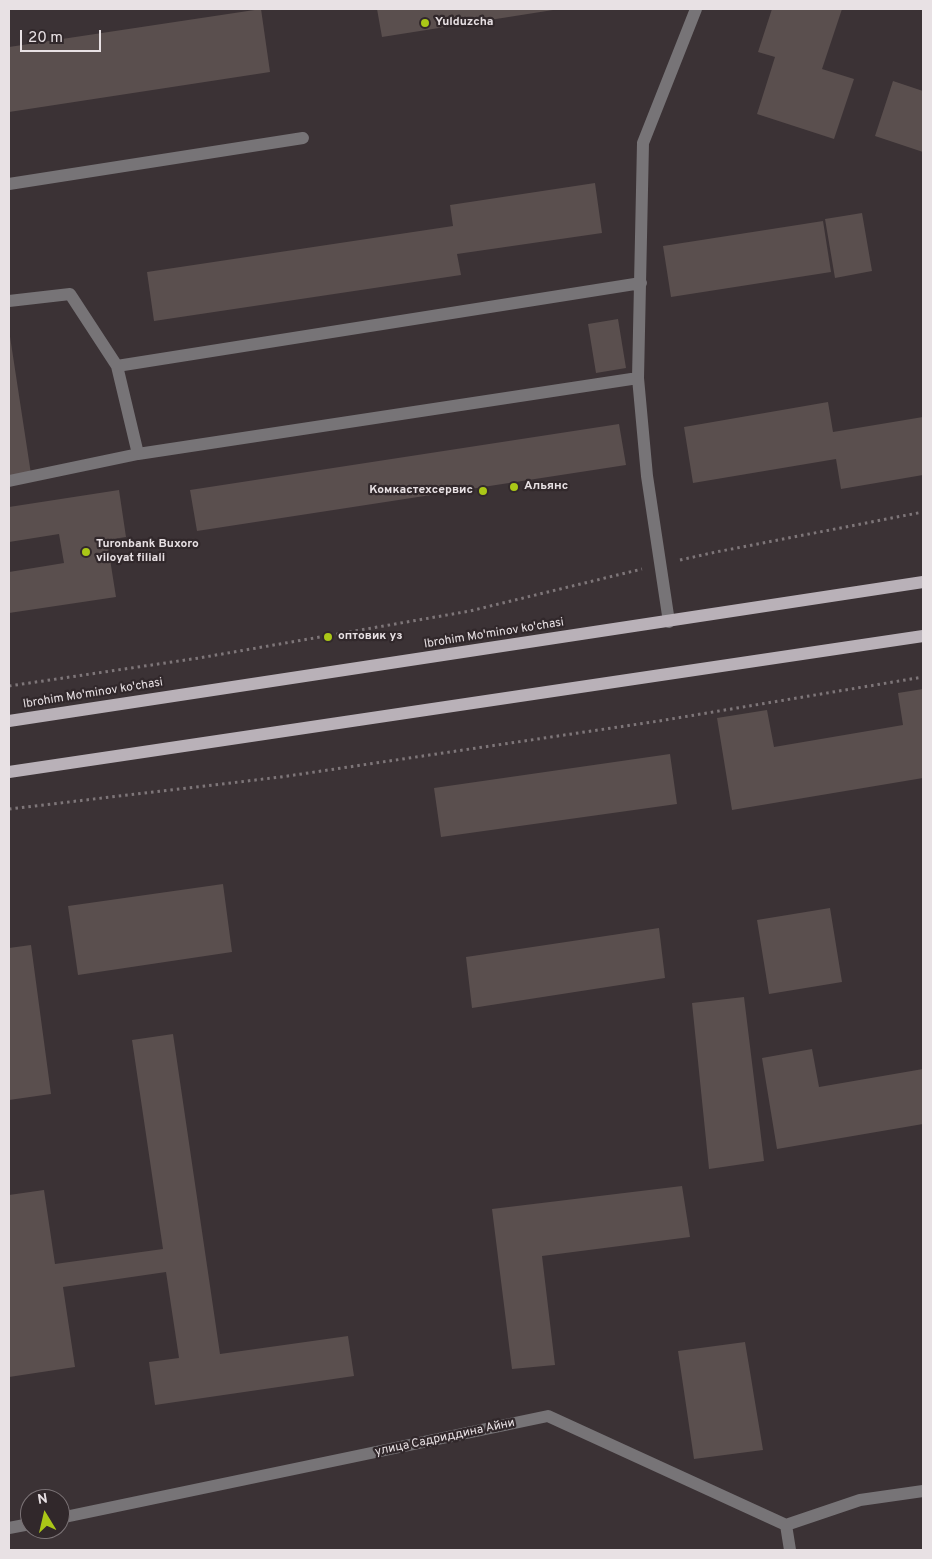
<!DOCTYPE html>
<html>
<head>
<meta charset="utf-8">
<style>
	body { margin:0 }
	#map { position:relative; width:932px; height:1559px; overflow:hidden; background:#3b3235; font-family:Overpass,sans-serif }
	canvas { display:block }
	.frame { position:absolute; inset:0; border:10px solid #e8e1e4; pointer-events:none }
	.north { position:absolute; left:20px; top:1489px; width:50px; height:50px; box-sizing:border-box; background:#31282b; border:1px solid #7a7275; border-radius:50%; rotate:351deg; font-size:14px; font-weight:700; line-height:20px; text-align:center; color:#e8e1e4 }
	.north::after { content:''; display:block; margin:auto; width:18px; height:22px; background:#aac717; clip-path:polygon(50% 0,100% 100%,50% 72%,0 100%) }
	.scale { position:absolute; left:20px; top:30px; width:81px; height:22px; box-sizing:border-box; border:2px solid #e8e1e4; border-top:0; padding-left:6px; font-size:15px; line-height:18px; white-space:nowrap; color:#e8e1e4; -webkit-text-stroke:4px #31282b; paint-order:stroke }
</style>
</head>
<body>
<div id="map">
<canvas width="932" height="1559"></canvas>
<div class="frame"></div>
<div class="north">N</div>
<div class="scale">20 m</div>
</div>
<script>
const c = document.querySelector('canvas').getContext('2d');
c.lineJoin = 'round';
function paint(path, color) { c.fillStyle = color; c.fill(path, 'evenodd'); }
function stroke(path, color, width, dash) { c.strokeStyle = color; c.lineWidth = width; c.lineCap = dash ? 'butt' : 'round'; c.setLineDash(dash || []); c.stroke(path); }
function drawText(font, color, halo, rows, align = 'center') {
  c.font = font + ' Overpass,sans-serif'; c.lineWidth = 4.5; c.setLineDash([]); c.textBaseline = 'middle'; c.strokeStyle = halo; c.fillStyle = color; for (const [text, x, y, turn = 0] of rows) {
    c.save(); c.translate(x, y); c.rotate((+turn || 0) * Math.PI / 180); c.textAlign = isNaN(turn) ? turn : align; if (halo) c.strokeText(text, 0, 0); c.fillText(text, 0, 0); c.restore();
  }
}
paint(new Path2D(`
	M261,9L270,72L9,112V47Z
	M377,9H553V10L382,37Z
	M772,9H842L822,69L854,79L834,139L757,114L775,57L758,52Z
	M893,81L923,91V152L875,136Z
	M595,183L602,233L457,254L461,275L154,321L147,272L453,226L450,205Z
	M862,213L872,271L835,278L825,219Z
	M823,221L831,272L671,297L663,246Z
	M618,319L626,368L596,373L588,324Z
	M9,330L31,474L9,477Z
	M828,402L833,432L923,417V475L841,489L836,459L693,483L684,427Z
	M619,424L626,465L197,531L190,490Z
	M119,490L126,537L107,540L116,597L9,613V572L64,563L59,534L9,542V507Z
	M923,689V778L732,810L717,718L767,710L774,747L903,725L898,693Z
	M670,754L677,804L441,837L434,788Z
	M223,884L232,952L78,975L68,906Z
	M830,908L842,982L769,994L757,920Z
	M659,928L665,978L472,1008L466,957Z
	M31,945L51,1094L9,1100V948Z
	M744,997L764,1161L709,1169L692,1003Z
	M173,1034L220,1354L348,1336L354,1376L155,1405L149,1362L179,1358L166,1272L63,1287L75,1367L9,1377V1195L44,1190L55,1264L163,1249L132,1040Z
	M812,1049L819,1087L923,1069V1124L777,1149L762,1058Z
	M682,1186L690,1237L542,1256L555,1365L512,1369L492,1209Z
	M745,1342L763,1450L694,1459L678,1351Z`), '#5a4f4e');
stroke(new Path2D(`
	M680,560L716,552L923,512
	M9,686L199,658L470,611L642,569
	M9,809L281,777L659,721L923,677`), '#7e7679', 3, [2.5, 4]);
stroke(new Path2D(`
	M9,184L303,138
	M9,301L70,294L117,366L138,454
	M117,366L641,283
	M9,481L138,454L638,378
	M669,622L647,476L638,378L643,143L696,9
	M60,1518L548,1416L786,1525L790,1550
	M786,1525L860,1500L923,1491
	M9,1528L30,1524`), '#777477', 12);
stroke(new Path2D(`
	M9,721L923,582
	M9,772L923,636`), '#b9b1b8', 12);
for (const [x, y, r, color] of [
	[425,23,5,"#aac717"],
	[514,487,5,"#aac717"],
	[483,491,5,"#aac717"],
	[86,552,5,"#aac717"],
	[328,637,5,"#aac717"]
]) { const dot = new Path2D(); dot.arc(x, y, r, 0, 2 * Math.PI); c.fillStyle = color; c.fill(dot); stroke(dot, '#31282b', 2); }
drawText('bold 12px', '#e8e1e4', '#31282b', [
	["Yulduzcha",435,23],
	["Альянс",524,487],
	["Комкастехсервис",473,491,"right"],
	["Turonbank Buxoro",96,545],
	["viloyat filiali",96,559],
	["оптовик уз",338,637]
], 'left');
drawText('12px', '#e8e1e4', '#31282b', [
	["Ibrohim Mo'minov ko'chasi",494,634,-9],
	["Ibrohim Mo'minov ko'chasi",93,694,-9],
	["улица Садриддина Айни",445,1438,-12]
]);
</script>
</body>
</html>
